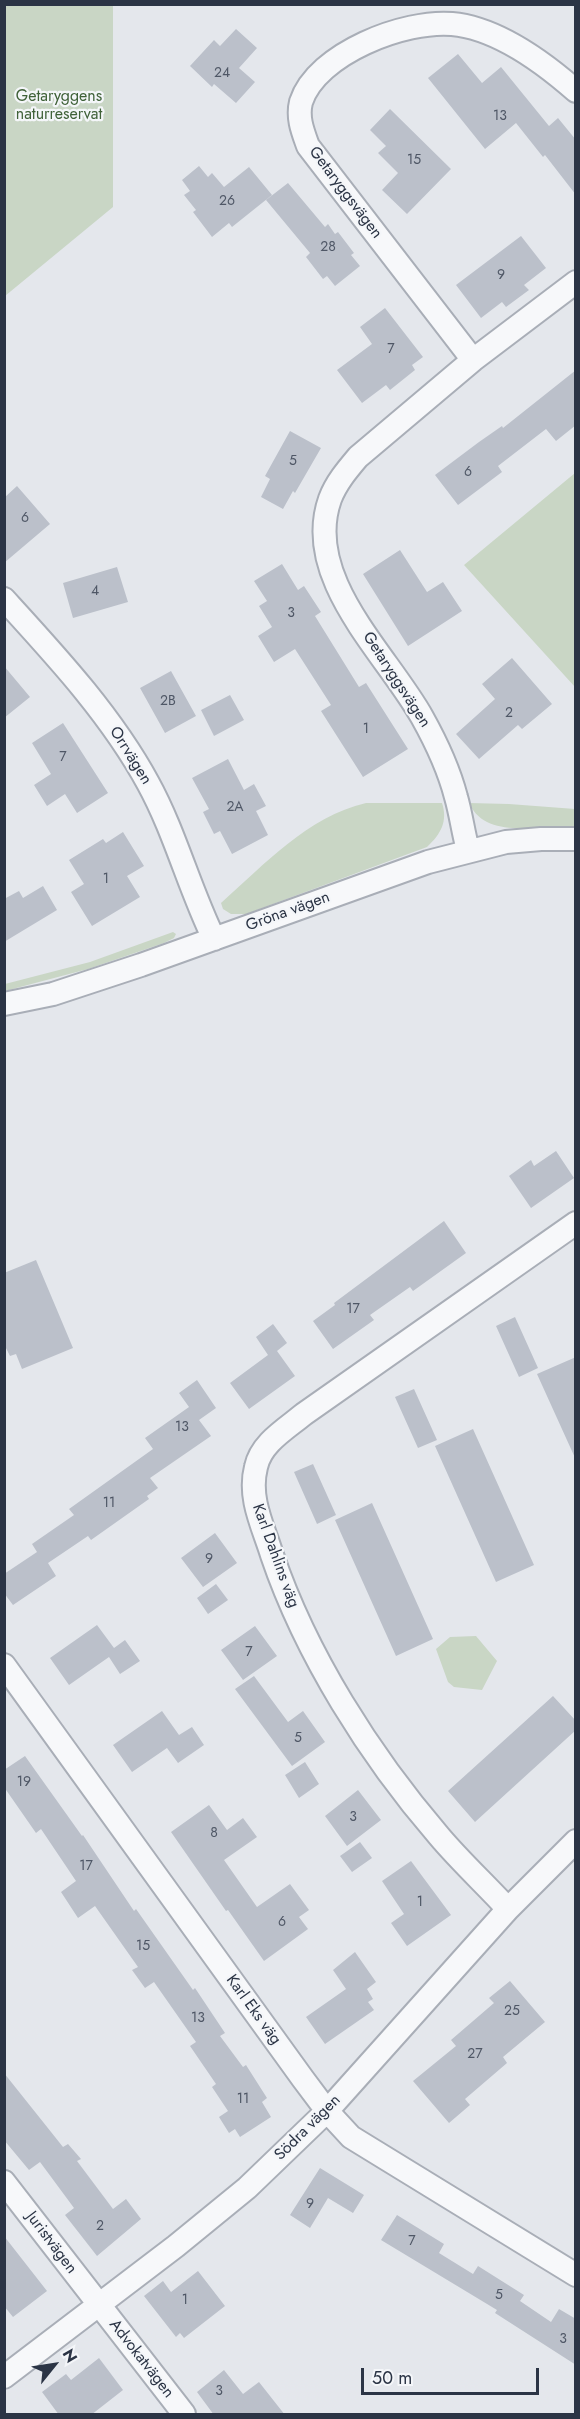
<!DOCTYPE html>
<html>
<head>
<meta charset="utf-8">
<style>
	body { margin:0 }
	#map { position:relative; width:580px; height:2419px; overflow:hidden; background:#e4e7ec; font-family:Jost,sans-serif }
	canvas { display:block }
	.frame { position:absolute; inset:0; border:6px solid #2b3445; pointer-events:none }
	.north { position:absolute; left:24px; top:2335px; width:60px; height:60px; -webkit-text-stroke:4px #f4f6f9; paint-order:stroke; rotate:60deg; font-size:16px; font-weight:700; line-height:24px; text-align:center; color:#2b3445 }
	.north::after { content:''; display:block; margin:auto; width:21px; height:27px; background:#2b3445; clip-path:polygon(50% 0,100% 100%,50% 72%,0 100%) }
	.scale { position:absolute; left:361px; top:2368px; width:178px; height:27px; box-sizing:border-box; border:3px solid #2b3445; border-top:0; padding-left:8px; font-size:18px; line-height:21px; white-space:nowrap; color:#2b3445; -webkit-text-stroke:4px #f4f6f9; paint-order:stroke }
</style>
</head>
<body>
<div id="map">
<canvas width="580" height="2419"></canvas>
<div class="frame"></div>
<div class="north">N</div>
<div class="scale">50 m</div>
</div>
<script>
const c = document.querySelector('canvas').getContext('2d');
c.lineJoin = 'round';
function paint(path, color) { c.fillStyle = color; c.fill(path, 'evenodd'); }
function stroke(path, color, width, dash) { c.strokeStyle = color; c.lineWidth = width; c.lineCap = dash ? 'butt' : 'round'; c.setLineDash(dash || []); c.stroke(path); }
function drawText(font, color, halo, rows, align = 'center') {
  c.font = font + ' Jost,sans-serif'; c.lineWidth = 4.5; c.setLineDash([]); c.textBaseline = 'middle'; c.strokeStyle = halo; c.fillStyle = color; for (const [text, x, y, turn = 0] of rows) {
    c.save(); c.translate(x, y); c.rotate((+turn || 0) * Math.PI / 180); c.textAlign = isNaN(turn) ? turn : align; if (halo) c.strokeText(text, 0, 0); c.fillText(text, 0, 0); c.restore();
  }
}
paint(new Path2D(`
	M5,4L113,5V207L5,296Z
	M575,473V687L464,565Z
	M366,803H442C448,821 441,834 427,847L246,914H231L223,909L221,903C265,864 307,817 366,803Z
	M469,803L509,804L575,809V827C541,823 487,842 469,803Z
	M173,932L176,934L174,938L164,943L88,969L5,991V984L90,962Z
	M476,1636L497,1661L482,1690L454,1687L448,1682L436,1649L450,1637Z`), '#c9d6c5');
paint(new Path2D(`
	M236,29L257,48L239,68L255,82L236,103L214,84L212,87L190,66L214,40L220,46Z
	M458,54L482,83L501,67L549,126L558,118L576,140V195L545,155L543,157L516,123L485,149L428,78Z
	M390,109L451,169L407,214L382,190L398,173L378,153L386,146L370,130Z
	M199,166L208,177L212,173L224,187L249,167L272,195L232,227L229,223L212,237L193,212L196,210L184,195L190,191L182,180Z
	M288,183L325,227L328,224L335,234L338,232L354,253L351,255L360,266L335,286L327,276L323,279L306,257L310,253L266,200Z
	M521,236L546,268L524,285L529,290L506,307L502,302L481,318L456,285Z
	M385,308L423,357L412,365L415,370L390,390L386,385L362,403L337,370L372,344L360,327Z
	M576,370V425L556,441L546,429L498,466L502,472L458,505L435,475L479,442L502,426L503,428Z
	M290,431L321,448L295,493L293,491L283,509L261,497L270,479L265,476Z
	M17,486L50,524L4,563V498Z
	M400,550L427,592L443,582L462,611L408,646L363,574Z
	M282,564L298,590L304,586L321,612L315,616L359,687L366,683L408,749L363,777L321,711L331,705L295,649L274,662L258,636L272,627L259,606L267,601L254,581Z
	M117,567L128,602L73,618L63,583Z
	M512,658L552,704L522,729L518,725L479,759L456,734L495,699L482,684Z
	M4,666L30,697L4,718Z
	M171,671L196,716L165,733L140,688Z
	M230,695L244,720L214,736L201,710Z
	M63,723L108,793L77,813L65,794L47,806L34,785L51,774L32,743Z
	M228,759L244,790L254,784L266,806L256,811L268,835L232,854L220,831L214,834L203,812L209,809L192,778Z
	M123,832L144,866L127,876L140,897L92,926L71,892L84,884L69,860L103,839L106,843Z
	M43,886L57,910L4,942V899L19,891L23,898Z
	M556,1151L574,1178L531,1208L509,1176L531,1160L534,1166Z
	M444,1221L466,1253L413,1291L410,1287L370,1315L374,1320L333,1349L313,1321L335,1305L334,1303Z
	M36,1260L73,1348L22,1369L16,1354L10,1356L4,1344V1273Z
	M515,1317L538,1368L519,1377L496,1326Z
	M273,1324L287,1343L277,1351L295,1376L249,1409L230,1383L268,1355L256,1337Z
	M576,1357V1460L537,1374Z
	M197,1380L216,1408L199,1420L211,1436L150,1478L158,1488L147,1496L149,1499L91,1540L88,1536L48,1563L56,1576L13,1605L4,1593V1574L37,1552L32,1544L74,1515L69,1509L153,1449L145,1438L189,1407L179,1393Z
	M414,1389L437,1440L418,1448L395,1397Z
	M473,1429L534,1565L496,1582L435,1446Z
	M313,1464L336,1515L317,1524L294,1472Z
	M372,1503L433,1639L396,1656L335,1520Z
	M215,1533L237,1563L203,1587L181,1558Z
	M216,1584L228,1600L208,1614L197,1598Z
	M97,1625L114,1648L125,1640L140,1661L120,1674L109,1657L69,1685L50,1658Z
	M255,1626L277,1656L243,1680L221,1650Z
	M254,1676L288,1722L303,1711L325,1742L292,1766L235,1689Z
	M553,1696L576,1721V1730L475,1822L448,1791Z
	M162,1711L179,1735L192,1727L204,1745L178,1763L167,1748L132,1772L113,1745Z
	M25,1756L82,1836L83,1835L134,1911L136,1909L193,1990L195,1988L225,2033L220,2036L243,2067L246,2065L267,2098L262,2102L271,2117L240,2137L235,2129L229,2133L219,2117L228,2111L212,2087L216,2084L190,2046L196,2042L154,1982L145,1988L132,1970L138,1967L95,1906L78,1918L61,1892L76,1881L41,1829L36,1833L4,1787V1770Z
	M305,1762L319,1784L299,1798L285,1775Z
	M358,1790L381,1820L347,1846L325,1816Z
	M209,1805L227,1830L243,1818L257,1837L224,1860L257,1907L290,1884L309,1910L299,1917L308,1929L264,1961L228,1910L226,1911L171,1832Z
	M360,1842L372,1858L352,1872L340,1856Z
	M411,1861L451,1915L407,1946L391,1923L404,1914L382,1881Z
	M355,1952L376,1982L367,1989L373,1999L368,2002L374,2010L325,2044L306,2017L346,1989L333,1970Z
	M510,1981L545,2022L503,2057L507,2063L465,2099L470,2105L449,2123L413,2081L456,2046L451,2040L494,2003L489,1998Z
	M4,2073L63,2147L68,2144L81,2159L77,2161L113,2209L126,2199L141,2219L97,2256L65,2215L74,2208L40,2162L29,2170L4,2140Z
	M320,2168L364,2195L353,2213L328,2198L310,2228L290,2215Z
	M397,2215L444,2244L439,2253L473,2274L478,2266L524,2295L520,2301L551,2322L559,2309L576,2319V2365L495,2313L497,2310L381,2240Z
	M4,2236L47,2291L13,2317L4,2306Z
	M198,2271L225,2306L184,2338L180,2333L176,2337L144,2296L163,2281L171,2292Z
	M99,2358L123,2390L91,2415H59L42,2392L66,2374L71,2380Z
	M224,2370L243,2394L259,2382L285,2415H214L197,2392Z`), '#bbc0ca');
const minor = new Path2D(`
	M473,360L308,146C303,132 297,118 301,102C317,53 405,20 452,24C497,28 543,62 576,91
	M4,599C56,656 111,715 148,783C175,832 189,888 214,939
	M468,850C463,832 461,814 456,797C449,770 436,742 422,717C386,653 302,578 330,499C336,483 347,470 358,457L473,360L576,282
	M4,1004L53,994L141,965L428,862L506,842L541,839H576
	M4,1665L303,2079L327,2111L351,2137L576,2275
	M508,1909C485,1884 460,1861 439,1836C370,1756 306,1655 272,1555C263,1526 248,1498 256,1467C261,1443 286,1429 304,1414L576,1223
	M4,2182L184,2414
	M4,2377L176,2246L247,2188L327,2111L508,1909L576,1841`);
stroke(minor, '#a9aeb7', 26);
stroke(minor, '#f7f8fa', 22);
drawText('14px', '#4f5766', null, [
	["24",222,74],
	["13",500,117],
	["15",414,161],
	["26",227,202],
	["28",328,248],
	["9",501,276],
	["7",391,350],
	["5",293,462],
	["6",468,473],
	["6",25,519],
	["4",95,592],
	["3",291,614],
	["2B",168,702],
	["2",509,714],
	["1",366,730],
	["7",63,758],
	["2A",235,808],
	["1",106,880],
	["17",353,1310],
	["13",182,1428],
	["11",109,1504],
	["9",209,1560],
	["7",249,1653],
	["5",298,1739],
	["19",24,1783],
	["3",353,1818],
	["8",214,1834],
	["17",86,1867],
	["1",420,1903],
	["6",282,1923],
	["15",143,1947],
	["25",512,2012],
	["13",198,2019],
	["27",475,2055],
	["11",243,2100],
	["9",310,2205],
	["2",100,2227],
	["7",412,2242],
	["5",499,2296],
	["1",185,2301],
	["3",563,2340],
	["3",219,2392]
]);
drawText('16px', '#3f6138', '#f4f6f9', [
	["Getaryggens",59,97],
	["naturreservat",59,115]
]);
drawText('16px', '#2b3445', '#f4f6f9', [
	["Getaryggsvägen",345,193,53],
	["Getaryggsvägen",396,680,57],
	["Orrvägen",130,756,58],
	["Gröna vägen",288,912,-20],
	["Karl Dahlins väg",275,1556,70],
	["Karl Eks väg",253,2010,54],
	["Södra vägen",308,2128,-45],
	["Juristvägen",51,2243,53],
	["Advokatvägen",141,2359,52]
]);
</script>
</body>
</html>
